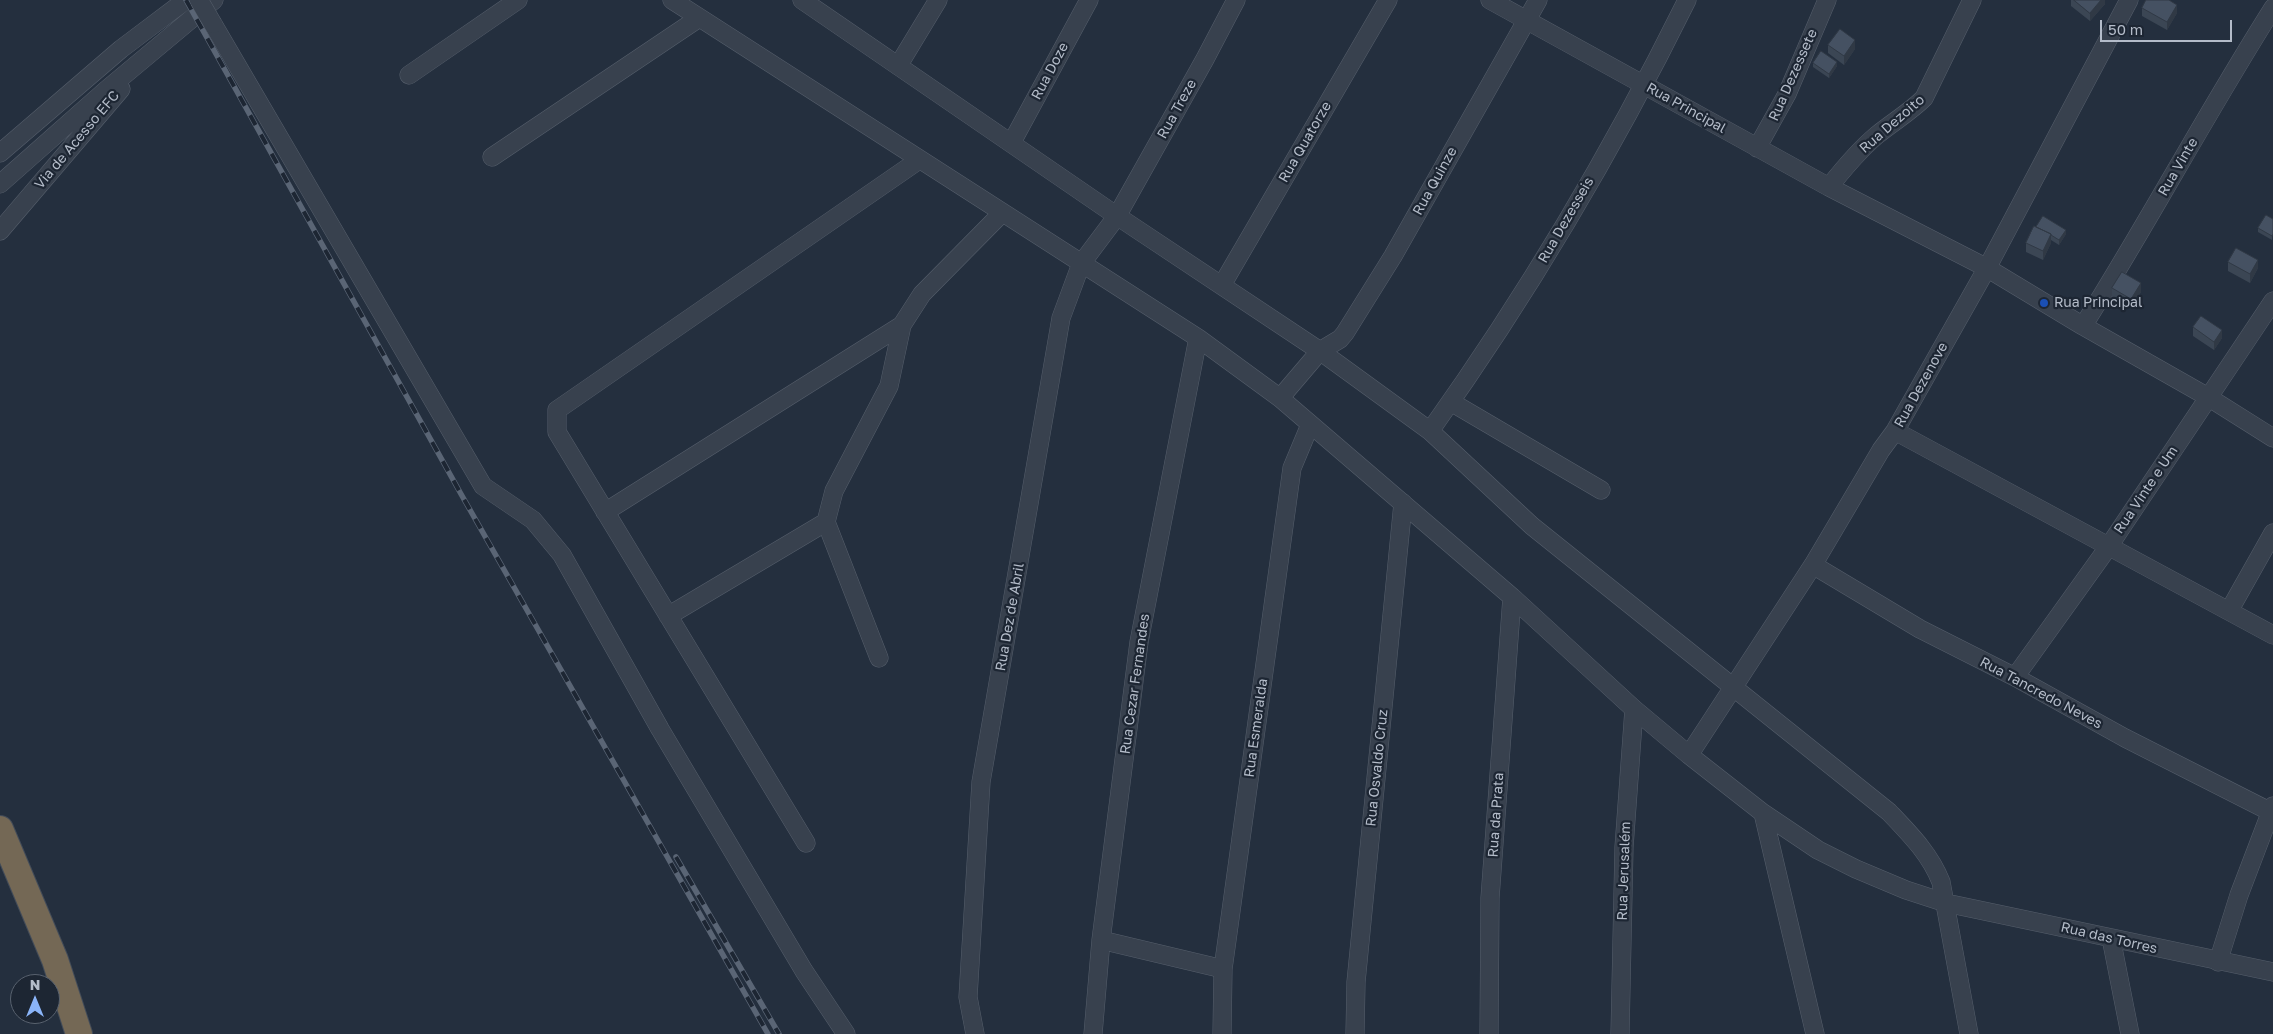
<!DOCTYPE html>
<html>
<head>
<meta charset="utf-8">
<style>
	body { margin:0 }
	#map { position:relative; width:2273px; height:1034px; overflow:hidden; background:#242f3e; font-family:"Golos Text",sans-serif }
	canvas { display:block }
	.north { position:absolute; left:10px; top:974px; width:50px; height:50px; box-sizing:border-box; background:#1d2633; border:1px solid #59626f; border-radius:50%; rotate:0deg; font-size:14px; font-weight:700; line-height:20px; text-align:center; color:#b4bcc9 }
	.north::after { content:''; display:block; margin:auto; width:18px; height:22px; background:#8ab4f8; clip-path:polygon(50% 0,100% 100%,50% 72%,0 100%) }
	.scale { position:absolute; left:2100px; top:20px; width:132px; height:22px; box-sizing:border-box; border:2px solid #b4bcc9; border-top:0; padding-left:6px; font-size:15px; line-height:18px; white-space:nowrap; color:#b4bcc9; -webkit-text-stroke:4px #1d2633; paint-order:stroke }
</style>
</head>
<body>
<div id="map">
<canvas width="2273" height="1034"></canvas>
<div class="north">N</div>
<div class="scale">50 m</div>
</div>
<script>
const c = document.querySelector('canvas').getContext('2d');
c.lineJoin = 'round';
function stroke(path, color, width, dash) { c.strokeStyle = color; c.lineWidth = width; c.lineCap = dash ? 'butt' : 'round'; c.setLineDash(dash || []); c.stroke(path); }
function paint(path, color) { c.fillStyle = color; c.fill(path, 'evenodd'); }
function drawText(font, color, halo, rows, align = 'center') {
  c.font = font + ' "Golos Text",sans-serif'; c.lineWidth = 4.5; c.setLineDash([]); c.textBaseline = 'middle'; c.strokeStyle = halo; c.fillStyle = color; for (const [text, x, y, turn = 0] of rows) {
    c.save(); c.translate(x, y); c.rotate((+turn || 0) * Math.PI / 180); c.textAlign = isNaN(turn) ? turn : align; if (halo) c.strokeText(text, 0, 0); c.fillText(text, 0, 0); c.restore();
  }
}
const minor = new Path2D(`
	M672,0L1198,338L1280,398L1512,597L1634,709L1689,755L1763,813L1818,850L1856,869L1906,890L1946,903L2273,972
	M802,0L1117,216L1320,351L1430,431L1532,526L1889,812C1910,834 1930,854 1941,882L1969,1034
	M1490,0L1829,187L1987,268L2083,326L2208,397L2273,438
	M213,24L483,486L533,520L562,555L660,729L804,971L846,1034
	M898,66L938,0
	M409,75L518,0
	M1012,142L1089,0
	M1757,148L1787,94L1827,0
	M0,153L121,49L186,0
	M492,157L699,18
	M0,184L105,91L214,0
	M1829,187C1844,168 1859,150 1877,135C1893,122 1910,112 1924,98L1972,0
	M0,231L121,89
	M1222,285L1388,0
	M2083,326C2149,221 2207,112 2273,8
	M1280,398L1320,351L1340,339L1345,333L1393,256L1538,0
	M1451,402L1601,490
	M1430,431C1527,295 1613,150 1687,0
	M1895,431L2273,635
	M605,512L902,325
	M1813,565L1920,629L2015,677L2125,738L2273,813
	M2229,611L2273,533
	M668,616L826,522
	M879,658L826,522L834,491L889,386L902,325L922,294L1002,213
	M2015,677L2109,546L2273,301
	M1689,755L1813,565L1881,450L1895,431L1987,268L2129,0
	M1763,813L1815,1034
	M806,843L557,432V410L919,160
	M2111,938L2130,1034
	M1101,940L1223,969
	M2218,962L2239,895L2273,806
	M975,1034L968,997L981,782L1061,318L1081,264L1117,216L1205,59L1236,0
	M1093,1034L1101,940L1139,642L1198,338
	M1222,1034L1223,969L1292,468L1310,425
	M1355,1034L1356,982L1403,503
	M1489,1034L1490,898L1512,597
	M1620,1034L1624,847L1634,709`);
const highway = new Path2D(`
	M0,829L55,960L79,1034`);
stroke(minor, '#565f6c', 19);
stroke(highway, '#434c59', 28);
stroke(minor, '#38414e', 18);
stroke(highway, '#746855', 26);
const rail = new Path2D(`
	M186,0L461,494L768,1034
	M676,857L779,1034`);
stroke(rail, '#5a6575', 5.5);
stroke(rail, '#1d2633', 4, [11]);
const minorBridge = new Path2D(`
	M199,0L213,24`);
stroke(minorBridge, '#565f6c', 19, []);
stroke(minorBridge, '#38414e', 18);
paint(new Path2D(`
	M2071,0H2105V4L2090,21L2071,6Z
	M2142,8L2177,13L2167,30L2142,16Z
	M1828,45L1855,49L1844,65L1828,53Z
	M1813,63L1837,66L1829,78L1813,67Z
	M2273,219L2272,240L2258,232V228Z
	M2036,227L2066,234L2059,245L2051,240V243L2043,260L2026,252V243Z
	M2228,262L2258,268L2250,283L2228,271Z
	M2112,288L2141,292L2131,308L2112,297Z
	M2193,327L2222,338L2214,350L2193,336Z`), '#3b4654');
paint(new Path2D(`
	M2101,0H2105V4L2090,21V13Z
	M2177,5V13L2167,30V22Z
	M1855,40V49L1844,65V56Z
	M1837,62V66L1829,78V74Z
	M2066,230V234L2059,245V240Z
	M2051,234V243L2043,260V251Z
	M2258,260V268L2250,283V274Z
	M2141,283V292L2131,308V299Z
	M2222,330V338L2214,350V342Z`), '#303945');
const building = new Path2D(`
	M2074,0H2101L2090,13Z
	M2146,0H2169L2177,5L2167,22L2142,8Z
	M1840,29L1855,40L1844,56L1828,45Z
	M1821,51L1837,62L1829,74L1813,63Z
	M2266,215L2273,219V234L2272,236L2258,228Z
	M2043,216L2066,230L2059,240L2051,235V234L2036,227Z
	M2034,226L2051,234L2043,251L2026,243Z
	M2236,248L2258,260L2250,274L2228,262Z
	M2122,272L2141,283L2131,299L2112,288Z
	M2201,316L2222,330L2214,342L2193,327Z`);
paint(building, '#455162');
stroke(building, '#303945', 1);
for (const [x, y, r, color] of [
	[2044,303,5,"#1a4fb4"]
]) { const dot = new Path2D(); dot.arc(x, y, r, 0, 2 * Math.PI); c.fillStyle = color; c.fill(dot); stroke(dot, '#1d2633', 2); }
drawText('14px', '#b4bcc9', '#1d2633', [
	["Rua Doze",1050,71,-62],
	["Rua Dezessete",1793,75,-66],
	["Rua Principal",1686,108,29],
	["Rua Treze",1177,109,-61],
	["Rua Dezoito",1892,124,-41],
	["Via de Acesso EFC",77,140,-50],
	["Rua Quatorze",1305,142,-60],
	["Rua Vinte",2178,167,-60],
	["Rua Quinze",1435,181,-61],
	["Rua Dezesseis",1566,220,-60],
	["Rua Dezenove",1921,385,-61],
	["Rua Vinte e Um",2146,490,-56],
	["Rua Dez de Abril",1010,617,-80],
	["Rua Cezar Fernandes",1135,684,-82],
	["Rua Tancredo Neves",2041,693,28],
	["Rua Esmeralda",1256,728,-82],
	["Rua Osvaldo Cruz",1377,768,-84],
	["Rua da Prata",1496,815,-86],
	["Rua Jerusalém",1624,871,-88],
	["Rua das Torres",2109,938,13]
]);
drawText('14px', '#b4bcc9', '#1d2633', [
	["Rua Principal",2054,303]
], 'left');
</script>
</body>
</html>
